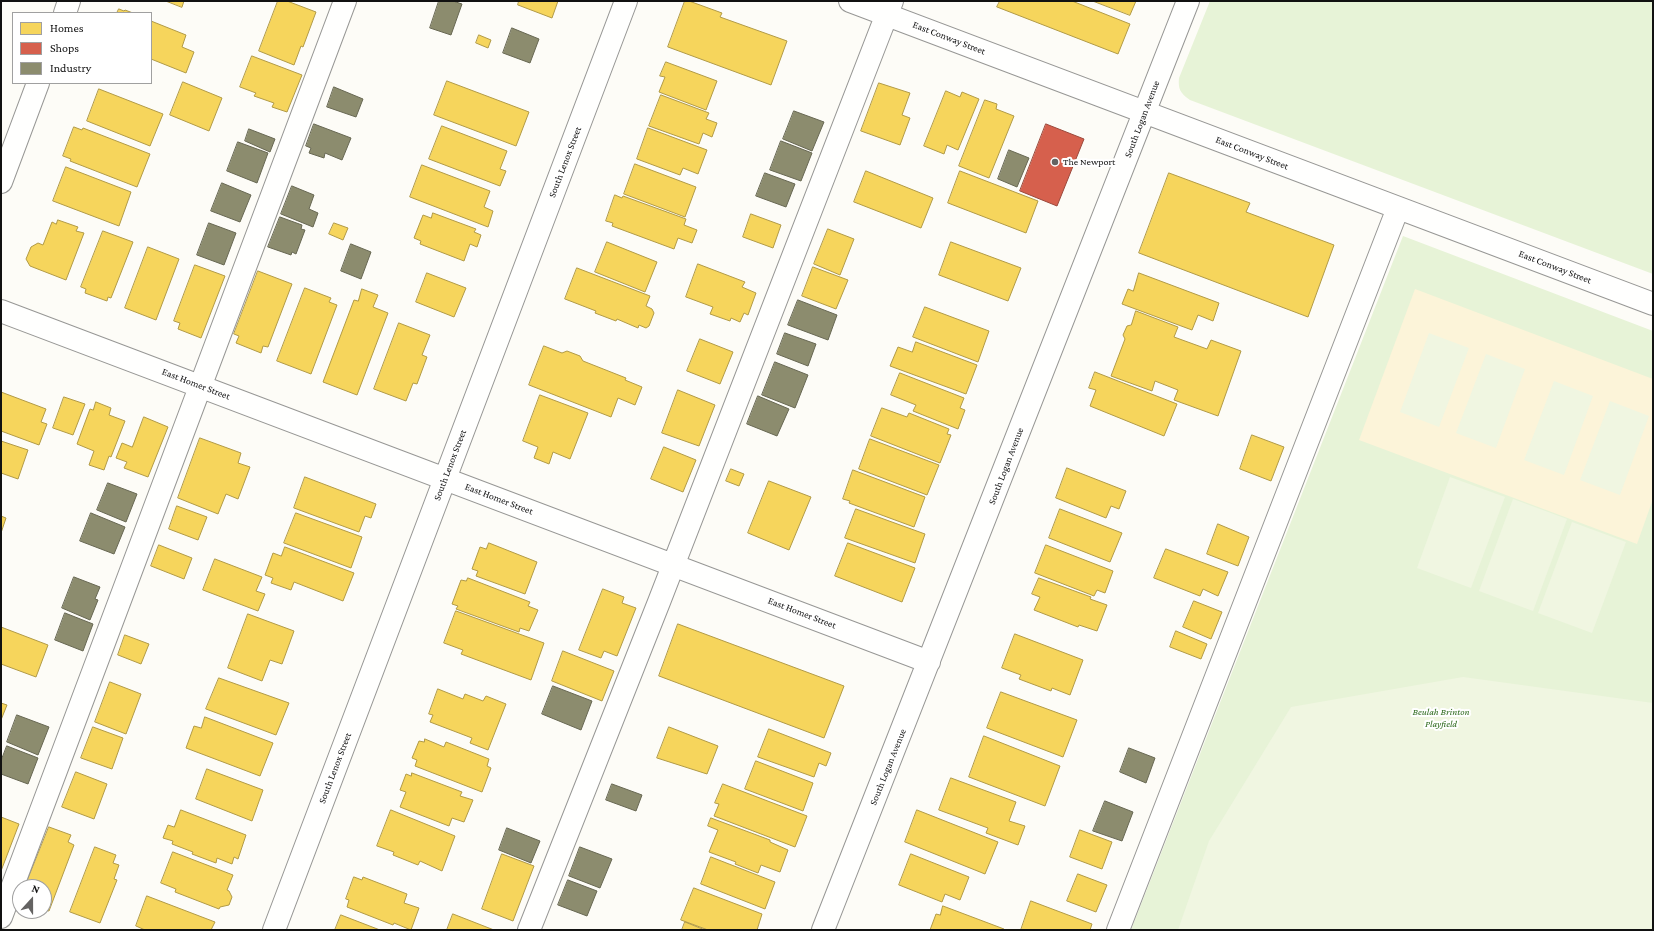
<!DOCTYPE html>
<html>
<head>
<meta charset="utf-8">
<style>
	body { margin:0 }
	#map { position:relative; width:1654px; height:931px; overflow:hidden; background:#fdfcf7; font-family:"Crimson Pro",serif }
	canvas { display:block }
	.frame { position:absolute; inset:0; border:2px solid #111; pointer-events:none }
	.legend { position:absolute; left:12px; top:12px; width:140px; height:72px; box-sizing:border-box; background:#fff; border:1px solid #a0a0a0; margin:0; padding:5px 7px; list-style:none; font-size:12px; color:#111 }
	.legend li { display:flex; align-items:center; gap:8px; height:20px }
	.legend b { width:20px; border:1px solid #a0a0a0 }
	.north { position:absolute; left:12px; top:879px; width:40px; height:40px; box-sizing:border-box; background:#fff; border:1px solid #a0a0a0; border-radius:50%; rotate:21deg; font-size:11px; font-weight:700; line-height:16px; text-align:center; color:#111 }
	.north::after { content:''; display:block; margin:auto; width:14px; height:18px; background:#646362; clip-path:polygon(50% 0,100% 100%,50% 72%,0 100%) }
</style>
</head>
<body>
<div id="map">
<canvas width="1654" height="931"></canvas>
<div class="frame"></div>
<ul class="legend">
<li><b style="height:11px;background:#f6d55c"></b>Homes</li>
<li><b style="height:11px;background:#d6604d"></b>Shops</li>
<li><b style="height:11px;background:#8c8c6e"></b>Industry</li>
</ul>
<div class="north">N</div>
</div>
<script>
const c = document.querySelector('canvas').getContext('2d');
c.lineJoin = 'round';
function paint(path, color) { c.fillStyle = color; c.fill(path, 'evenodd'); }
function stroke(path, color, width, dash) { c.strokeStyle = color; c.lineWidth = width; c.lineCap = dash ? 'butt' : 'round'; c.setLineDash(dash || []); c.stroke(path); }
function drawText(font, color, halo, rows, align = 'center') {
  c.font = font + ' "Crimson Pro",serif'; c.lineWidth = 4; c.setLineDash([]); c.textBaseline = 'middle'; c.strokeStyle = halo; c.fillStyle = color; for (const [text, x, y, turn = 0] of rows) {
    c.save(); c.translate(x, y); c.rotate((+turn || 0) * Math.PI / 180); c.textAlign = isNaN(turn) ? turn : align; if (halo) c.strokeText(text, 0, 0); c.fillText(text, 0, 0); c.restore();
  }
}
paint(new Path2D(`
	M1210,1H1653V274L1190,100C1180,93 1178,89 1179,78Z
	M1403,236L1653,331V930H1131Z`), '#e7f3d7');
paint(new Path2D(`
	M1415,289L1653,379V499L1637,544L1359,440Z`), '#fcf4d9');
paint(new Path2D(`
	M1429,333L1469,348L1439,427L1400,412Z
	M1486,354L1525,369L1496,448L1456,433Z
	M1554,381L1593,396L1564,475L1524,460Z
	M1610,401L1649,416L1620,495L1580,480Z
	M1450,477L1505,497L1471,588L1417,568Z
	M1513,499L1567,519L1533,611L1479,591Z
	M1572,522L1626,542L1592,633L1538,613Z
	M1463,677L1653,703V918L1651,930H1178L1209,841L1291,707Z`), '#f0f6e1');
const homes = new Path2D(`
	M166,1H184L182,7Z
	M278,1H287L316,12L303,47L301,46L294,65L259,51Z
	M519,1H558L552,18L518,5Z
	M685,1H689L722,13L720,17L787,41L771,85L668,47Z
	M1000,1H1072L1130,24L1118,54L997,7Z
	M1093,1H1136L1130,15Z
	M119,9L124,11L125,10L133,13H117Z
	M151,21L186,35L182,47L194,52L186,73L151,59Z
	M479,35L491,40L488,48L476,43Z
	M252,56L302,75L287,112L272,107L274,103L254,96L256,93L240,87Z
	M666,62L717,81L706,110L659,92L665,77L660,76Z
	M447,81L529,112L516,146L434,115Z
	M183,82L222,98L209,131L170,115Z
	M879,83L910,93L902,115L910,118L900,145L861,131Z
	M99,89L163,114L150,146L87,121Z
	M946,91L960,97L962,92L979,99L958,150L947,145L944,154L924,146Z
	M661,95L709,113L706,119L717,123L712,137L703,133L699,144L649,126Z
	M985,100L997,104L996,109L1014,116L989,178L959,166Z
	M442,126L507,151L500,169L506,171L500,186L429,159Z
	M74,127L82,130L83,128L150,154L137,187L70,161L71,159L63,156Z
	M648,128L707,150L698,174L683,168L680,175L637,159Z
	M635,164L696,187L685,217L624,194Z
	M422,165L490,191L484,207L493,211L488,227L410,197Z
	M66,167L131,192L119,226L53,201Z
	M866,171L933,198L921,228L854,202Z
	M960,171L1038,201L1026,233L948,203Z
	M1169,173L1250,203L1246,212L1334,245L1308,317L1139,253Z
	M615,195L622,198L623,196L686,219L684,225L697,230L692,243L678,238L674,249L612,226L613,223L606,221Z
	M433,213L476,229L474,232L481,235L477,247L470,244L464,261L420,244L421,241L414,238L423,215L431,218Z
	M751,214L781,225L773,248L743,237Z
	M58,220L78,227L76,231L84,233L66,280L30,266L26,259L31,247L38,243L43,245L52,222L56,224Z
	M334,223L348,228L343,240L329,234Z
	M828,229L854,239L840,275L814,264Z
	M103,231L133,242L111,298L108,297L107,301L85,293L86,289L81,287Z
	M607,242L657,262L645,292L595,272Z
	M951,242L1021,268L1008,301L939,275Z
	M148,247L179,259L156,320L125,308Z
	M698,264L745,282L742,287L756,293L748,315L744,313L740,322L731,318L730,321L710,314L713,307L686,297Z
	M195,265L225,276L201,338L178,329L180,323L174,321Z
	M813,267L848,280L836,309L802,296Z
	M577,268L650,296L646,306L652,309L654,313L649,326L646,328L639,325L638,328L617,319L616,321L595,313L596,311L565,299Z
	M258,271L292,284L268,347L263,346L261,353L236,343L239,336L234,334Z
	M427,273L466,288L454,317L416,302Z
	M1139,273L1219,303L1213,321L1198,315L1192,330L1122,304L1128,289L1133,291Z
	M305,288L331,298L329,302L337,305L311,374L277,361Z
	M362,289L378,295L373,307L388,313L357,395L323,382L354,300L358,301Z
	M925,307L989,331L978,362L913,337Z
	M1136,311L1178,327L1174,337L1207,349L1211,340L1241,351L1218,416L1174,400L1178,390L1155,381L1152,391L1111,376L1125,339L1123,335L1127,326L1131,325Z
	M399,323L430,335L422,355L427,357L417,384L413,383L406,401L374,389Z
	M700,339L733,352L720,384L687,371Z
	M916,342L977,365L966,394L890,366L898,347L912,352Z
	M544,346L562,353L567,351L580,356L583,361L626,378L625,380L642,387L635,405L618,398L611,417L529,385Z
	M1095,372L1177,404L1164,436L1090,406L1096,390L1089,388Z
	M900,373L964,398L960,408L965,410L958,429L913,411L916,405L891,395Z
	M678,390L715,405L699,446L662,433Z
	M1,392L46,409L41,422L47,424L39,445L1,431Z
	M540,395L588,413L570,459L553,452L549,464L534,458L538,447L523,441Z
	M64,397L85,404L73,435L53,428Z
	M96,402L111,408L109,415L125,421L111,457L109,456L104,470L89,465L94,451L77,444L90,409L93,410Z
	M882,408L907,417L909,413L949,429L947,434L951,435L940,463L871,436Z
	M144,417L168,427L148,477L124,468L127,462L116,458L122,443L132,447Z
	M1252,435L1284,447L1271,481L1240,469Z
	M200,438L241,453L238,463L250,467L238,499L226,494L218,514L178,498Z
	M870,439L939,465L927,495L859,469Z
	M1,441L28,450L18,479L1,473Z
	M664,447L696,460L683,492L651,479Z
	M1067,468L1126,491L1119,509L1111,506L1106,518L1056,498Z
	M731,469L744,474L739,486L726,481Z
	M853,470L925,497L914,527L849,503L850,501L843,499Z
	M305,477L376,504L371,518L365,516L359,532L294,508Z
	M769,481L811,497L789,550L748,533Z
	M177,506L207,517L198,540L169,529Z
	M856,509L925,534L915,563L845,538Z
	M1060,509L1122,533L1110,562L1049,538Z
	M296,513L362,537L351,568L284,543Z
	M1,516L6,518L1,533Z
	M1218,524L1249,537L1238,566L1207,554Z
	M489,543L537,562L525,594L476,576L478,571L472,569L480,547L486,549Z
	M848,543L915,568L902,602L835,576Z
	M159,545L192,558L184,579L151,566Z
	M1046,545L1113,571L1105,593L1097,590L1094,596L1035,573Z
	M285,547L354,573L343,601L294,582L291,590L271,583L273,578L265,575L273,553L281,556Z
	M1166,549L1228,572L1218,596L1203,589L1200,596L1154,578Z
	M215,559L262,577L256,591L265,594L258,611L203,590Z
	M468,578L530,602L528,606L538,610L529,631L520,628L519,632L456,609L458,606L452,604L461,580L466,581Z
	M1039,578L1091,597L1090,599L1107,605L1097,631L1079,625L1078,627L1034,610L1040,597L1032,594Z
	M603,589L624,597L622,603L636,608L617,656L604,651L601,658L579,650Z
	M1194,601L1222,612L1211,639L1183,627Z
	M456,611L544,643L531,680L461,654L463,650L444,643Z
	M248,614L294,631L282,664L270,660L262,681L228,668Z
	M678,624L844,686L824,738L659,676Z
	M1,627L48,645L36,677L1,664Z
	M1176,631L1207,644L1201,659L1170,647Z
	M1015,634L1083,660L1070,695L1052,688L1051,691L1019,679L1021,675L1002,668Z
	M125,635L149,644L141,664L118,655Z
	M563,651L614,671L602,701L552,681Z
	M219,678L289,703L276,735L206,709Z
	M110,682L141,694L126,734L95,722Z
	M438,689L463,699L465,694L483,701L486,696L506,704L488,750L470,743L472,738L430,722L433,715L429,714Z
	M1001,692L1077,720L1063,757L987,728Z
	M1,703L7,705L1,720Z
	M205,717L273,743L260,776L186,748L194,726L201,728Z
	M93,727L123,738L112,769L81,758Z
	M669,727L718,746L707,774L657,758Z
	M769,729L831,753L826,766L819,763L814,777L758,757Z
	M984,736L1060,766L1045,806L969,777Z
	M425,739L444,747L446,742L489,759L487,766L491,768L482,792L415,766L417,760L412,758L419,741L424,742Z
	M756,761L813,783L803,811L745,789Z
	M207,769L263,790L252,821L196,799Z
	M76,772L107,784L94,819L62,807Z
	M412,773L462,792L460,796L473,800L464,822L452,818L449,826L400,807L406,792L400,790L406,774L411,776Z
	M951,778L1016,802L1009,821L1025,826L1018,845L986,833L988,828L939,810Z
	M723,784L807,816L795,847L714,816L719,804L715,803Z
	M181,810L246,835L238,859L234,857L232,864L217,858L216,863L192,854L193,852L172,844L173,841L163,838L168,825L174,827Z
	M391,810L455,836L442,871L420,861L418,865L393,855L394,852L377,846Z
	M917,810L998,842L985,874L905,842Z
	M1,817L19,824L1,871Z
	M711,818L770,840V842L788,850L780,872L761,865L758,873L735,864L736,862L709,852L718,830L708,826Z
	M49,827L71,835L68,842L74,845L49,911L44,910V887H25Z
	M1080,830L1112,842L1102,869L1070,857Z
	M95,847L116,855L113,863L119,865L114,879L117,880L100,923L70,912Z
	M173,852L233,875L227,890L229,891L232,897L229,905L220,907L219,909L175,892L176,889L161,883Z
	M502,854L534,866L513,921L482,909Z
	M911,854L969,877L960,900L945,894L942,902L899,885Z
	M711,857L775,882L765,909L701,884Z
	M1078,874L1107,885L1096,912L1067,901Z
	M354,877L362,880L363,877L407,894L404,903L419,908L411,930L394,923L393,925L347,907L349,900L346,899Z
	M694,888L762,914L757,930H708L681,920Z
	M147,896L215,922L211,930H145L136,926Z
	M1031,901L1092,924L1090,930H1021Z
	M943,906L1004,929L1003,930H930L936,914L940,915Z
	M453,914L494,930H447Z
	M341,915L380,930H335Z
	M685,922L705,930H682Z`);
paint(homes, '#f6d55c');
stroke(homes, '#b19a46', 1);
const shops = new Path2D(`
	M1046,124L1084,139L1057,206L1020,191Z`);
paint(shops, '#d6604d');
stroke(shops, '#9b483b', 1);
const industry = new Path2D(`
	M439,1H453L462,4L451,35L430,28Z
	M512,28L539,39L530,63L503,53Z
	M334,87L363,99L356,117L327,107Z
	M794,111L824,122L812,151L783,139Z
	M314,124L351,138L342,160L325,153L324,158L309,153L311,148L306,146Z
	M249,129L275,139L270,152L245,141Z
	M781,141L812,153L801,181L770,170Z
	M238,142L268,153L257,183L227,171Z
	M1009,150L1029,158L1017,187L998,179Z
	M765,173L795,184L786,207L756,196Z
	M222,183L251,195L240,222L211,211Z
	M292,186L314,195L309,209L318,213L313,227L281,214Z
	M280,217L302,225L301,229L305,230L296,254L292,252L291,255L268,247Z
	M209,223L236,233L224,265L197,255Z
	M351,244L371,252L361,279L341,271Z
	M798,300L837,315L828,340L788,325Z
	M785,333L816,344L808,366L777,354Z
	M775,362L808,375L795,408L762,395Z
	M758,396L789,409L777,436L747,424Z
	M108,483L137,494L126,522L97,510Z
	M91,513L125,527L114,554L80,541Z
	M74,577L100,587L95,599L98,600L90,620L62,608Z
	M65,613L93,624L83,651L55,640Z
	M553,686L592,701L581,730L542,714Z
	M17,715L49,727L38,755L7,742Z
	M7,746L38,758L28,784L1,774V761Z
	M1129,748L1155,758L1146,783L1120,772Z
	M612,784L642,795L636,811L606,800Z
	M1105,801L1133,812L1122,841L1093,831Z
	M507,828L540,841L531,863L499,850Z
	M580,847L612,859L600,888L569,876Z
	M568,880L597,891L587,916L558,905Z`);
paint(industry, '#8c8c6e');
stroke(industry, '#676752', 1);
const minor = new Path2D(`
	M850,1L1653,304
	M65,13L69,1
	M1,182L38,83
	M1,311L929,662
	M1,917L345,1
	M274,930L626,1
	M529,930L659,602L892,1
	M823,930L1188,1
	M1118,930L1398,208`);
stroke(minor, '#979795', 24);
stroke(minor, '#fffffe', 22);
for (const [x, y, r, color] of [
	[1055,162,4,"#646362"]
]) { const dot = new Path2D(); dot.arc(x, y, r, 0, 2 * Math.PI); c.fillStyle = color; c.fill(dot); stroke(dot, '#fff', 1.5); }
drawText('10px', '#111', '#fff', [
	["East Conway Street",949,38,21],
	["South Logan Avenue",1142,119,-69],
	["East Conway Street",1252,153,21],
	["South Lenox Street",565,162,-69],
	["East Conway Street",1555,267,21],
	["East Homer Street",196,384,21],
	["South Lenox Street",450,465,-69],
	["South Logan Avenue",1006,466,-69],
	["East Homer Street",499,499,21],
	["East Homer Street",802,613,21],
	["South Logan Avenue",888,767,-68],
	["South Lenox Street",335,768,-69]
]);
drawText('10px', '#111', '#fff', [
	["The Newport",1063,162]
], 'left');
drawText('italic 10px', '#2f6b1f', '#fff', [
	["Beulah Brinton",1441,712],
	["Playfield",1441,724]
]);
</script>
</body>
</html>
